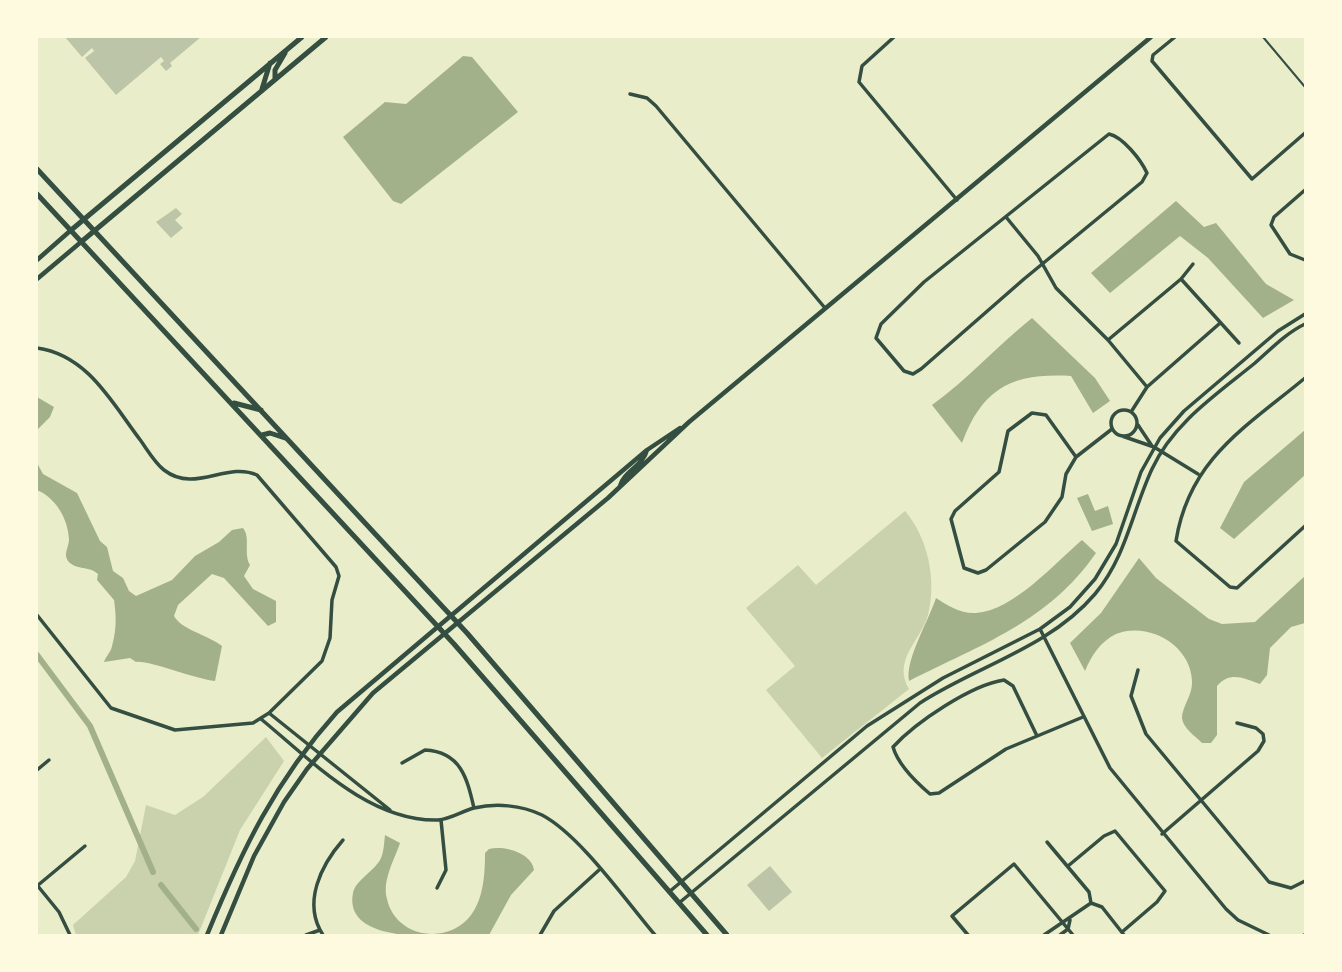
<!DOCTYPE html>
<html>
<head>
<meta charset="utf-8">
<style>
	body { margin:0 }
	#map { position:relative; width:1342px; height:972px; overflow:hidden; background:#e9edc9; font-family:Ubuntu,sans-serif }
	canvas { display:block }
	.frame { position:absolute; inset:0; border:38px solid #fefae0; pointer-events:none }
</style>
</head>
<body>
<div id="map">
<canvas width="1342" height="972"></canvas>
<div class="frame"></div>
</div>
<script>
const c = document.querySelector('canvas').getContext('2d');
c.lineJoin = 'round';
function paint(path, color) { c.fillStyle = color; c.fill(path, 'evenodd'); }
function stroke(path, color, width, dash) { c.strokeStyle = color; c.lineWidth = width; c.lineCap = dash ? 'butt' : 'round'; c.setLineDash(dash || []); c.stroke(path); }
paint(new Path2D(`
	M905,511C928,538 937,580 928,615C920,642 892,660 909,689L822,758L766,690L795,666L746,608L798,565L816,585Z
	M266,737L284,761L240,830L198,935H76L73,925L126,877L135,861L146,805L175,815L203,797Z`), '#cad2ad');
paint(new Path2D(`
	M463,56L472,57L518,112L401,204L393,201L343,137L385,102L406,104Z
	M1176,201L1204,227L1216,223L1266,284L1294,300L1263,318L1208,258L1180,236L1110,293L1091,273Z
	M1032,318L1095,378L1110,401L1093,413L1071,376C1013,373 983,387 962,443L932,405C968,379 997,346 1032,318Z
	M37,397L54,407L50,417L37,430Z
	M1305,430V475L1234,539L1220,528L1244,482Z
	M37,463L43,474L77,493L100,541L107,547L113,571L123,578L129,591L136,596L172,580L195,556L219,542L232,530L243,528C251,538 243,553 250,565L244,576L253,589L276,601V622L268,626L224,578L212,574L178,605L174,616C182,630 206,634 222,646L215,681C196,679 145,659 136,662L130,658L104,662C106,656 111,652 112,646C117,629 116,614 114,600L97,580L98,574C90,566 75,570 68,561C63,553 69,548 69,539C68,519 56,498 37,490Z
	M1088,494L1095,511L1108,506L1113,524L1092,531L1077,498Z
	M1082,540L1096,553C1048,622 982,644 909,681C905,660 928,622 936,598C948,606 961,614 976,613C1013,611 1055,563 1082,540Z
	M1139,558L1156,578L1209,619L1222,624L1255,622L1305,576V623L1291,627L1270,648L1267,675L1260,684C1243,678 1230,671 1217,686V735L1211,743H1202C1195,736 1183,728 1182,718C1182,706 1193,695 1192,681C1191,645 1148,621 1116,634C1101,641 1091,656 1085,671L1070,643L1101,613Z
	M385,835L400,843C394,861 382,880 387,899C396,939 449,945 471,915C484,898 485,872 485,853L489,849C504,845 532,853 534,870L511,895L489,935C457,935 342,949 353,893C355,881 373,872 380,860C384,853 384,843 385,835Z`), '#a3b18a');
stroke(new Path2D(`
	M37,655L90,726L153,872
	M161,885L196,929`), '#a3b18a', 6);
paint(new Path2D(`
	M65,37H201L170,63L172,66L166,71L160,64L164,61L161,57L116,95L85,58L94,51L92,48L82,57Z
	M176,208L182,214L175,220L183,228L171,238L156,222Z
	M770,866L792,892L769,911L747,885Z`), '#bcc5a7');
stroke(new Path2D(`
	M1263,37L1305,87`), '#344e41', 2);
stroke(new Path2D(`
	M894,37L862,66L859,82L957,200
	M1175,37L1153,55L1152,61L1252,179L1305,133
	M630,94L647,98L656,106L825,308
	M1109,134C1123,137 1141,160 1147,173L1142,182L1024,279L921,369L913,374L904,371L876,338L881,324L924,282Z
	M1305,190L1274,217L1271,225L1290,254L1305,260
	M1006,217L1038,256L1056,288L1108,340L1147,387
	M1181,279L1239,343
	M1108,340L1181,279L1193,264
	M37,348C88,355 112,403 141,441C148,451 155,463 164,470C195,494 226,461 257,475L336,567L339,576L332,600L330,638L322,661L269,713L253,723L175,730L111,708L37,615
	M1305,378C1246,427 1189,459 1176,541L1230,587L1237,588L1305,526
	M1111 423a13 13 0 1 1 26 0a13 13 0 1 1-26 0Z
	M1131,412L1147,387L1219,324
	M1138,425L1152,446
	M1122,436L1154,447L1198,474
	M1076,457L1046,415L1032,413L1008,431L999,472L955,511L951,519L964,568L978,573L986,570L1045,522L1062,497L1066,474L1076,457L1112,429
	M1040,629L1110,768L1226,909L1238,920L1269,935
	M1138,670L1131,696L1146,734L1269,882L1291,888L1305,881
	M269,713L390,810
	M261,719C311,760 369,822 438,820C451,819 462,811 474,808C496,803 521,805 542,815C580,835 626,901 655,935
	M1037,736L1013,686L1004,680C971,685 916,722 893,747C898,764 917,783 930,794L939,793L1006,749L1083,717
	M402,763L425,750C461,752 467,778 474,808
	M37,770L49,760
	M1162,834L1258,751L1264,741L1263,734L1256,728L1237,723
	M1047,842L1089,892L1091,903
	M1068,866L1104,836L1115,831L1165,891L1157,902L1122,932
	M37,885L59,912L70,935
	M37,886L85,846
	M437,888L446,870L441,820
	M669,892L867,726L943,678L1040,629L1070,607L1095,579L1116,544L1141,472L1160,438L1184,411L1278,331L1305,314
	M679,903L920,703C977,666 1049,648 1095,594C1126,557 1132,512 1152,469C1173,423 1217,394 1255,363C1270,350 1286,333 1305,324
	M306,935L320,930
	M323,935C302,903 321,865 343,840
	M540,935L554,911L599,870
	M968,935L952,916L1014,864L1073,935
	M1044,935L1091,903L1102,907L1124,935
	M1060,935L1068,929L1070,920
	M1304,935H1305`), '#344e41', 3.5);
stroke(new Path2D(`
	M37,260L70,231
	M37,279L81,242
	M620,486C624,471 643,466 647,450
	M207,935C242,850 275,781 337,712L647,450L680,428
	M221,935L254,856L284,802L307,769L373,693L608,498L689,422L1151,37`), '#344e41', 4.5);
stroke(new Path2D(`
	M275,79V70L285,53
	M262,89L270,63
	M37,169L467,633L727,935
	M37,194L454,644L707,935
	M70,231L302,37
	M81,242L326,37
	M234,403L261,410
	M262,435L270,433L285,438`), '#344e41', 5);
</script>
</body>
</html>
